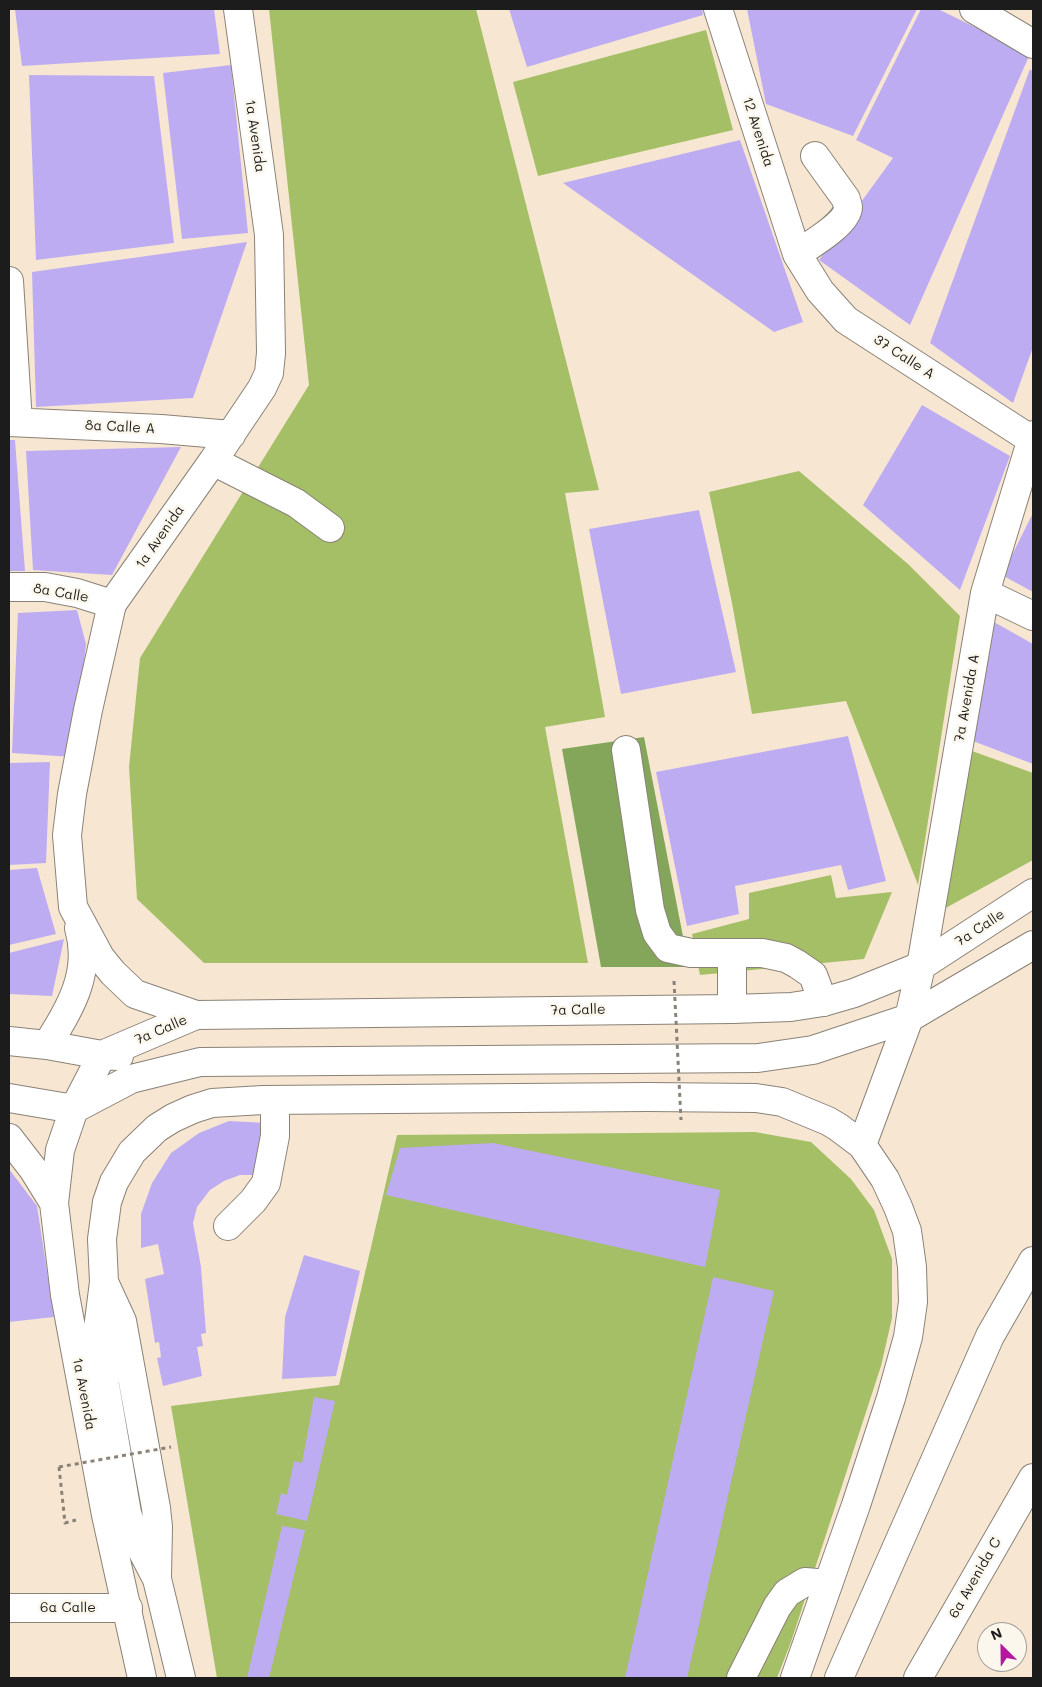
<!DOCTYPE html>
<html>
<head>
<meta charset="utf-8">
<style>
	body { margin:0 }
	#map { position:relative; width:1042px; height:1687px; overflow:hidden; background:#f7e7d2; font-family:Mali,sans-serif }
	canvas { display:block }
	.frame { position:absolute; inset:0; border:10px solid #1c1c1c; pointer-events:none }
	.north { position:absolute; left:977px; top:1622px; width:50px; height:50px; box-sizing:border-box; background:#fbf7ec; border:1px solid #a29f99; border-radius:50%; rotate:337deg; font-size:14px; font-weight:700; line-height:20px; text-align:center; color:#1c1c1c }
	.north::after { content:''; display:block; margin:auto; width:18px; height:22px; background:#b5179e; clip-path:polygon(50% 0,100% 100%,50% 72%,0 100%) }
</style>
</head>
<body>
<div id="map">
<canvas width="1042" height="1687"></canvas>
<div class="frame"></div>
<div class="north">N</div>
</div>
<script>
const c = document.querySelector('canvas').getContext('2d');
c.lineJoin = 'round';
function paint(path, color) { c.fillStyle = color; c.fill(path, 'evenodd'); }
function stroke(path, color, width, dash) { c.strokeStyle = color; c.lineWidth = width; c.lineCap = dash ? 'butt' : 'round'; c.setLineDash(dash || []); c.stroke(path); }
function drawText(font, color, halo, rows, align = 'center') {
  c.font = font + ' Mali,sans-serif'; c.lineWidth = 5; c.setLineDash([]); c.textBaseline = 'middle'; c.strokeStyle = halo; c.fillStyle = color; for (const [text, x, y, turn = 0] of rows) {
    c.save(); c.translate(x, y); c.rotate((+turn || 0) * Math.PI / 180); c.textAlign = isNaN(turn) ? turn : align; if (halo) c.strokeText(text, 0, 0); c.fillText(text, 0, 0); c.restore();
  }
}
paint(new Path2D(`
	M269,9H476L599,490L565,493L605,717L545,727L588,963H204L137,899L129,767L140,658L309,385Z
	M706,30L733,130L538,176L513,82Z
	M799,471L908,564L960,616L918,885L846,701L752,714L732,603L709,492Z
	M972,751L1033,773V860L942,910Z
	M831,875L836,898L892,892L864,959L700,975L692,934L749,919V893Z
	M755,1132L811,1142L851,1179L874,1210L892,1259V1318L881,1366L791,1642L777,1678H217L171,1406L339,1385L397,1135Z`), '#a4bf66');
paint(new Path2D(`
	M644,737L689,967H601L562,749Z`), '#83a65b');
paint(new Path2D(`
	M15,9H214L220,54L22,66Z
	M509,9H702L703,15L527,67Z
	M747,9H917L853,136L766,104Z
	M921,9H938L1030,54L910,325L819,260L893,158L856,140Z
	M231,65L248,233L182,239L163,73Z
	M1030,69L1033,72V347L1013,403L930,343Z
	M29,75L154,76L174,243L36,260Z
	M740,140L803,322L774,332L563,183Z
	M247,242L193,398L36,407L32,272Z
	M922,405L1010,456L960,590L863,505Z
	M9,440H15L25,571H9Z
	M181,447L112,575L33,570L26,451Z
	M699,510L736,672L621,694L589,529Z
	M1033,513V592L1002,575Z
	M77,610L86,644L73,757L12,753L18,613Z
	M994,622L1033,644V764L973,741Z
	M848,736L886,881L848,890L841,865L735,886L739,914L687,926L656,772Z
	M50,762L46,863L9,865V763Z
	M37,868L56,934L9,945V870Z
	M64,939L52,996L9,994V953Z
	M229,1121L266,1123L259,1175H240L224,1181L210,1190L197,1207L193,1223L201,1267L206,1333L201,1334L203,1346L197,1347L202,1376L163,1386L157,1358L161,1357L159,1342L155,1343L145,1279L164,1274L158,1244L141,1248V1214L152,1183L171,1153L199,1133Z
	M493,1143L720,1190L705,1267L386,1195L400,1148Z
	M9,1169L37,1206L54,1317L9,1322Z
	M304,1255L360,1271L336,1376L282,1379L285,1317Z
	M713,1277L774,1291L687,1678H625Z
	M314,1397L335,1401L307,1521L276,1514L281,1493L287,1495L294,1461L302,1463Z
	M282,1526L305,1530L269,1678H247Z`), '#beacf2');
const minor = new Path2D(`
	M718,9L797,254L820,291L846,320L1032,440
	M974,9L1033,44
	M797,254C810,245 848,223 848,207C848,204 846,202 846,199L815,156
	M9,281L18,422
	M9,422L161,429L231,435
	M213,461L296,503L330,528
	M985,593L1033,616
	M112,604L213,461L262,388L269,373L271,353L269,235L238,9
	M626,750L650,910L657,933L668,948L691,953H732
	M921,966L985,593L1033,435
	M732,1009V953H762L786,958L797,964L813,975L823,1002
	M228,1226L253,1201L266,1183L275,1136V1100
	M9,1608H128
	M741,1678L777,1607L787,1593L805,1582L828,1584
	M918,1678L1033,1478`);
const major = new Path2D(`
	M9,587H45L77,593L112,604L88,710L72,794L67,835L73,907L100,957L113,973L135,994L196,1015
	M9,1041L47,1045L102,1055L119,1056
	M47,1045C70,1008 92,973 79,928
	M9,1098L74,1109L131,1079L200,1062L758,1058L813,1050L909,1018L1033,945
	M9,1138L33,1169L54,1203
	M862,1145L909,1018L921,966
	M104,1282L122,1321L156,1508L158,1527L157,1576
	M142,1678L106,1515L65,1295L54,1203L60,1150L74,1109L102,1055L196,1015L732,1009L791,1007L823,1002L854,993L921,966L1033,893
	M181,1678L157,1579L134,1535L127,1513L105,1385L98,1329L104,1282L102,1239L107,1202L114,1182L132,1152L157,1128L173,1118L193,1109L212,1103L263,1100L647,1097L756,1098L782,1102L828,1121L838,1127L862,1145L885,1179L898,1207L907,1231L912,1267L913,1302L908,1337L891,1398L856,1505L795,1678`);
const highway = new Path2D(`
	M839,1678L990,1336L1033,1261`);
stroke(minor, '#8a8277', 30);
stroke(major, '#8a8277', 30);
stroke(highway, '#8a8277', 30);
stroke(new Path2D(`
	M59,1467L65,1523L76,1520`), '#8a8277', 3, [4, 4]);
stroke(minor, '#fff', 28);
stroke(major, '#fff', 28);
stroke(highway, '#fff', 28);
stroke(new Path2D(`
	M674,981L681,1120
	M59,1467L171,1447`), '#8a8277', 3, [4, 4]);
drawText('14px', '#1c1c1c', '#fbf7ec', [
	["12 Avenida",758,132,72],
	["1a Avenida",255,136,82],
	["37 Calle A",904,357,33],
	["8a Calle A",120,427,3],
	["1a Avenida",160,537,-55],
	["8a Calle",61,593,10],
	["7a Avenida A",967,698,-80],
	["7a Calle",980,928,-33],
	["7a Calle",578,1010,-1],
	["7a Calle",161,1030,-23],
	["1a Avenida",84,1394,79],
	["6a Avenida C",975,1578,-60],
	["6a Calle",68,1608]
]);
</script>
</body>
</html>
